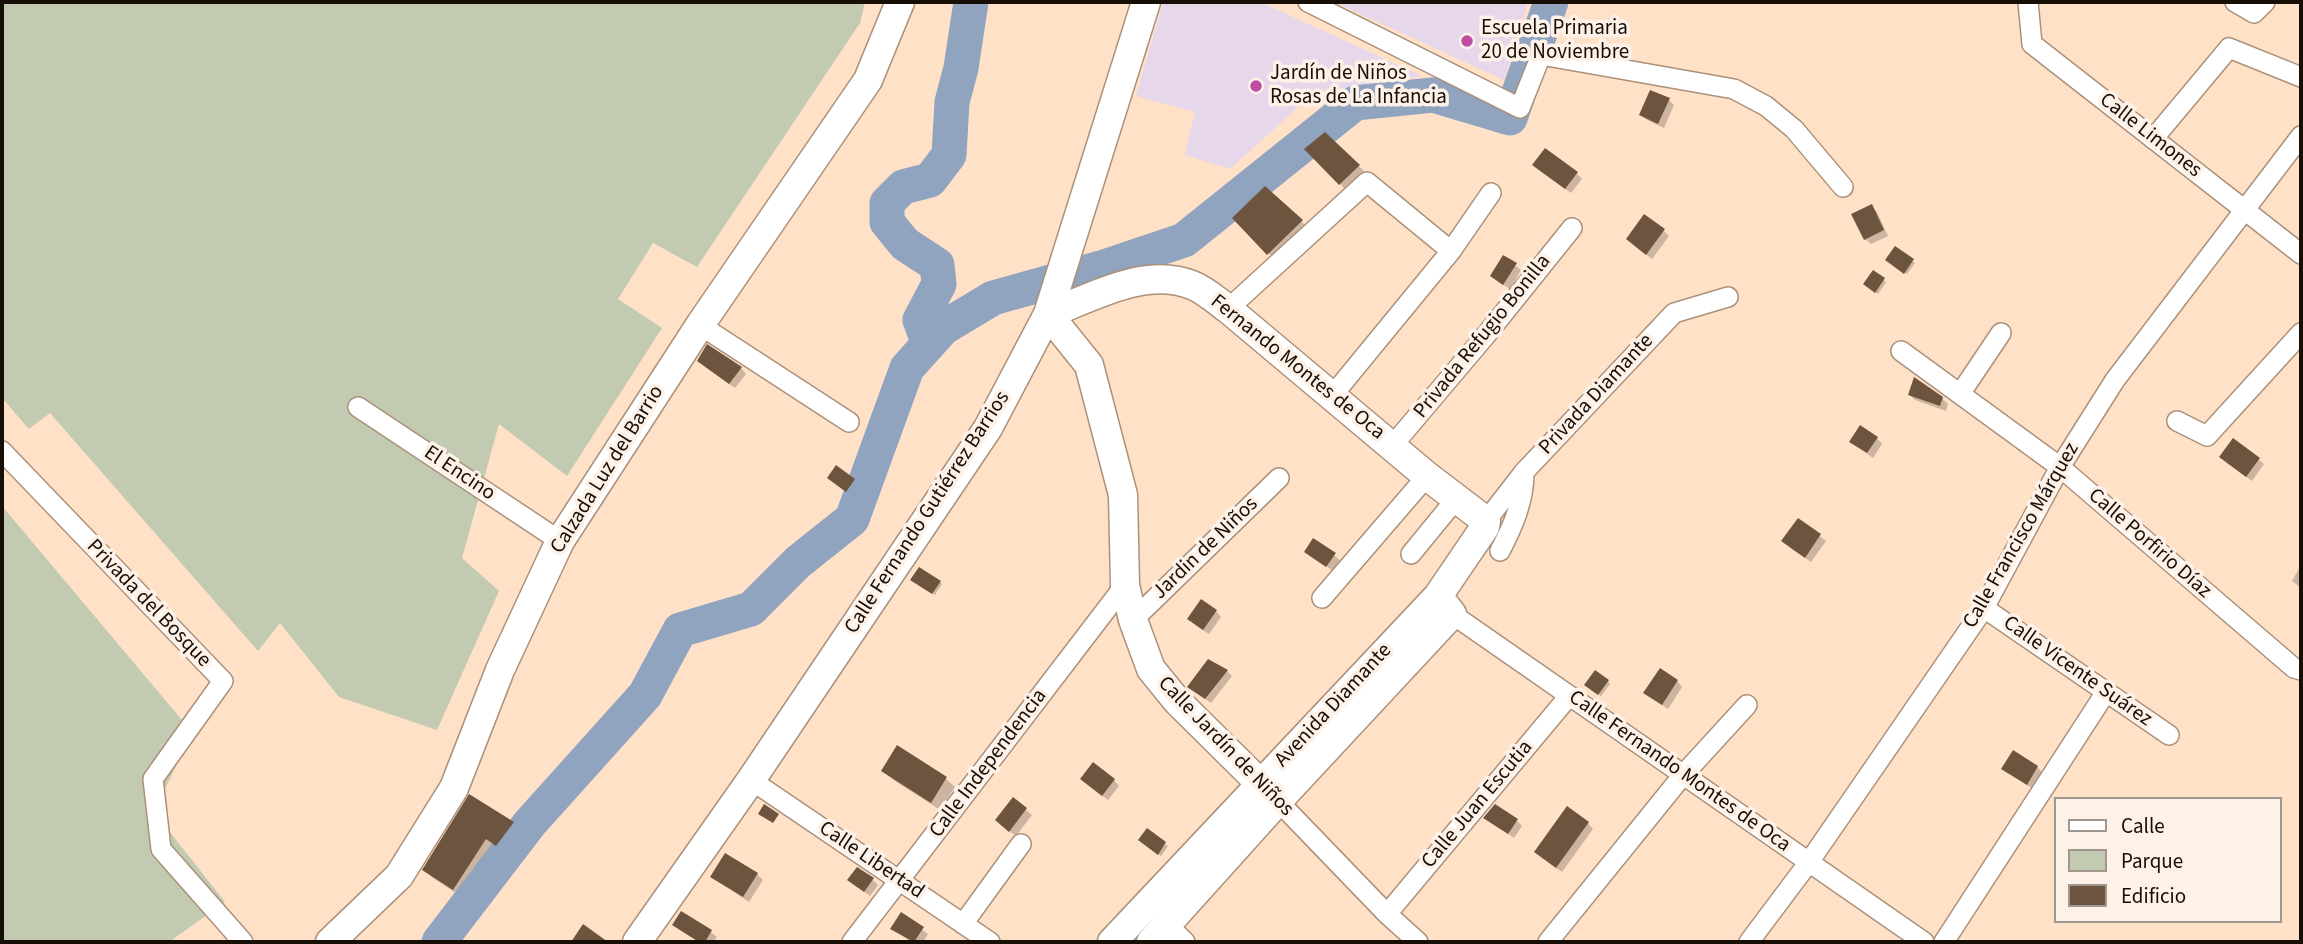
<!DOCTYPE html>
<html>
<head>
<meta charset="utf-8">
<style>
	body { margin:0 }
	#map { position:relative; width:2303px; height:944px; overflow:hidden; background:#ffe1c8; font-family:"Source Sans 3",sans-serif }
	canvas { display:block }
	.frame { position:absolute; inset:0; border:4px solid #170e06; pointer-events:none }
	.legend { position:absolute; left:2054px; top:797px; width:228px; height:126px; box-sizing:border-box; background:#fef2e8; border:2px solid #a2978e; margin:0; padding:9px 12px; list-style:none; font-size:21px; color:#170e06 }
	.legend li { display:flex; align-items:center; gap:14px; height:35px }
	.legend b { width:35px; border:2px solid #a2978e }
</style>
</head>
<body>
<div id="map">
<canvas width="2303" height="944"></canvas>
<div class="frame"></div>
<ul class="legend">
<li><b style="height:9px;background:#fff"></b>Calle</li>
<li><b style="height:19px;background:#c2cab2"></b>Parque</li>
<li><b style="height:19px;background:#6d543e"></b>Edificio</li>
</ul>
</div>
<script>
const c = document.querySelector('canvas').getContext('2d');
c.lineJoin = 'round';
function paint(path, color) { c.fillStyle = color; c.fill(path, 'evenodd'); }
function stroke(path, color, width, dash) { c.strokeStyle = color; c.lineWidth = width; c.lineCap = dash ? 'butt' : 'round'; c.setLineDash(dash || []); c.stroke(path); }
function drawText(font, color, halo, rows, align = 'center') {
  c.font = font + ' "Source Sans 3",sans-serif'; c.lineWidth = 7; c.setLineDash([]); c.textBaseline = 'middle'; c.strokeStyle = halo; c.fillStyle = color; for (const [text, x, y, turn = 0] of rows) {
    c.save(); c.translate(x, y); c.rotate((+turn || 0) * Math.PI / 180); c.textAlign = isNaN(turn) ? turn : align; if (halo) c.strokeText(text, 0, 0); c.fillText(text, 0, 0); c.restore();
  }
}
paint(new Path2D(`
	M1163,2H1260L1422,76L1307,99L1230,169L1185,155L1195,112L1136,96Z
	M1334,2H1528L1504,80Z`), '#e6d7eb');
paint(new Path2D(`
	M2,2H865L860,23L697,267L653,243L618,299L662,328L567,476L499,424L462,558L499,591L437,730L339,697L280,623L258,651L50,413L29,429L2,398Z
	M2,506L192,732L154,812L225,902L169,942H2Z`), '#c2cab2');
paint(new Path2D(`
	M1669,100L1674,105L1664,128L1647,120L1641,115Z
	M1325,135L1364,171L1346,190L1306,150Z
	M1540,171L1576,173L1582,179L1571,193Z
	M1871,206L1877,212L1888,236L1871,244L1865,239Z
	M1234,218L1301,221L1310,230L1277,262Z
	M1664,231L1669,236L1652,259L1634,245Z
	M1895,249L1915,263L1907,274L1889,262Z
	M1504,257L1521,270L1510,289L1497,281Z
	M1873,272L1886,282L1878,294L1867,286Z
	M704,366L741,368L746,374L735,388Z
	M1910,395L1942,398L1948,404L1946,411L1915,400Z
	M1877,438L1882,444L1873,458L1851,442Z
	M2258,459L2264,464L2252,481L2226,462Z
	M836,467L856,483L849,493L831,480Z
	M1798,520L1826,541L1811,562L1789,547Z
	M1314,540L1340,560L1333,571L1306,552Z
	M2301,565V588L2292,581Z
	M915,582H940L942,584L935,595Z
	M1216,611L1221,617L1209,634L1195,625Z
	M1227,671L1232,676L1211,703L1189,687Z
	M1608,681L1610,684L1601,696L1588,687Z
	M1677,681L1682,687L1668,709L1645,693Z
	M898,748L946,779L955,787L940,810L892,779L883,770Z
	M2037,767L2043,773L2033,789L2003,769Z
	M1114,780L1119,786L1108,800L1088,784Z
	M1013,799L1032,815L1016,836L1003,826Z
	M1486,818L1517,821L1522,826L1514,838Z
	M513,823L521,831L505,853L495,846L462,897L433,878L425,870Z
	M1588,823L1593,829L1562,872L1541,857Z
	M1147,831L1168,846L1161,856L1142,842Z
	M757,874L763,880L749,902L712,877Z
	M873,880L878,885L870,896L855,885Z
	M682,913L711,932L717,937L713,942H699L680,930Z
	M902,915L928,934L923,942H911L893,929Z`), '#0003');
stroke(new Path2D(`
	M929,344L920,320L939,284L937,265L905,244L887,222V203L903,187L930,180L949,155L952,102L961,68L971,2
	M439,942L530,823L645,695L680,630L751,609L798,562L852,519L907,368L943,328L993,298L1104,267L1184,240L1355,103L1433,95L1510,118L1551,2`), '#90a3bf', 35);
paint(new Path2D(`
	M1650,90L1670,98L1658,124L1639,115Z
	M1325,132L1360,165L1339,185L1304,149Z
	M1545,148L1578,172L1565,189L1532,165Z
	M1265,186L1303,220L1267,255L1232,218Z
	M1872,204L1884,230L1864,240L1851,214Z
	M1644,214L1665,229L1646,255L1626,239Z
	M1895,246L1914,259L1904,274L1885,260Z
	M1503,255L1517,263L1503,285L1490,276Z
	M1873,270L1885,278L1875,293L1863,284Z
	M707,344L742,367L729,384L697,361Z
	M1914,377L1943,397L1940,406L1908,395Z
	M1860,425L1878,437L1867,453L1849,442Z
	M2233,438L2260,458L2246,477L2219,457Z
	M836,465L855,479L846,492L827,478Z
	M1798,518L1821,534L1805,558L1781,541Z
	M1313,538L1336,553L1326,567L1304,552Z
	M919,567L941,581L932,594L910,580Z
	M1201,599L1217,610L1203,630L1187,619Z
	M1208,659L1228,670L1205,699L1187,687Z
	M1660,668L1678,680L1662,705L1643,693Z
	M1595,670L1609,680L1598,695L1584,685Z
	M897,745L947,777L931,803L881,771Z
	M2013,750L2038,766L2027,785L2001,769Z
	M1093,762L1115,779L1102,796L1080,779Z
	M469,794L514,822L496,846L486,839L453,890L422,870Z
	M1013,797L1027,808L1009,832L995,820Z
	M764,804L779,814L773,823L758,814Z
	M1495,804L1518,819L1508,834L1483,818Z
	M1567,806L1589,822L1556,868L1534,852Z
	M1147,828L1166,842L1158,855L1138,840Z
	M725,853L758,873L743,897L710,877Z
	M857,867L874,878L864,892L847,880Z
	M681,911L712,930L705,942H699L672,925Z
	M901,912L924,927L914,942L890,929Z
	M583,924L608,942H571Z`), '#6d543e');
const street = new Path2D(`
	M1308,2L1520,108L1541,55L1734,89L1766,106L1794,129L1843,187
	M2028,2L2032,44L2301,254
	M2235,2L2254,13L2265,2
	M2153,139L2229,48L2301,77
	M1228,309L1367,182L1451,251
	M700,325L849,422
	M1901,351L2060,467L2294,668L2301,670
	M1960,394L2001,333
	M1332,396L1451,251L1491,193
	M358,407L560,541
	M2177,421L2207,436L2301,333
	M1393,445L1486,335L1572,228
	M2,451L223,681L153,779L161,849L243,942
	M1486,521L1524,472L1674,313L1728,297
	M1500,551C1513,526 1524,501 1524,473
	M1411,554L1456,499
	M1322,598L1427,476
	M1984,608L2169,735
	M1452,614L1924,942
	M1133,620L1279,478
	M751,780L990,942
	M1278,801L1387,914L1418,942
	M1387,914L1569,696
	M963,924L1021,844
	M1167,924L1185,942
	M852,942L1125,585
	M1548,942L1683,775L1747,705
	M1749,942L1809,862L1984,608L2060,467L2115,380L2301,136
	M1944,942L2106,692`);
const secondary = new Path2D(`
	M330,942L399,876L454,788L500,670L560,541L700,325L868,80L900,2
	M637,942L751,780L988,428L1048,314L1146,2
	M1112,942L1438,596L1485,527L1486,521L1427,476L1228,309C1217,301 1205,290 1192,285C1145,266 1091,298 1048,314L1089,365L1123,495L1125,585L1133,620L1151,669L1177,701L1278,801
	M1151,942L1278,801L1452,614L1438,596`);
stroke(street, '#ac917a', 22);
stroke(secondary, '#ac917a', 31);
stroke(street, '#fff', 19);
stroke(secondary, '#fff', 28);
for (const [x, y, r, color] of [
	[1467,41,7,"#bf4ba3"],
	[1256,86,7,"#bf4ba3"]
]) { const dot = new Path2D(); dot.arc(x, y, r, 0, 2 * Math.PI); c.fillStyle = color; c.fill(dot); stroke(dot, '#fef2e8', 2.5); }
drawText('21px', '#170e06', '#fef2e8', [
	["Escuela Primaria",1481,29],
	["20 de Noviembre",1481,53],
	["Jardín de Niños",1270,74],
	["Rosas de La Infancia",1270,98]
], 'left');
drawText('21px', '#170e06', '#fef2e8', [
	["Calle Limones",2150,136,38],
	["Privada Refugio Bonilla",1483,337,-51],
	["Fernando Montes de Oca",1297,368,39],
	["Privada Diamante",1597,395,-47],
	["Calzada Luz del Barrio",608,470,-58],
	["El Encino",459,474,34],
	["Calle Fernando Gutiérrez Barrios",928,513,-57],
	["Calle Francisco Márquez",2022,536,-60],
	["Calle Porfirio Díaz",2149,544,41],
	["Jardin de Niños",1206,549,-44],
	["Privada del Bosque",148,604,46],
	["Calle Vicente Suárez",2077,672,35],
	["Avenida Diamante",1334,706,-47],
	["Calle Jardín de Niños",1225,747,46],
	["Calle Independencia",989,764,-53],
	["Calle Fernando Montes de Oca",1679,772,35],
	["Calle Juan Escutia",1478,805,-50],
	["Calle Libertad",871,861,34]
]);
</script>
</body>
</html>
